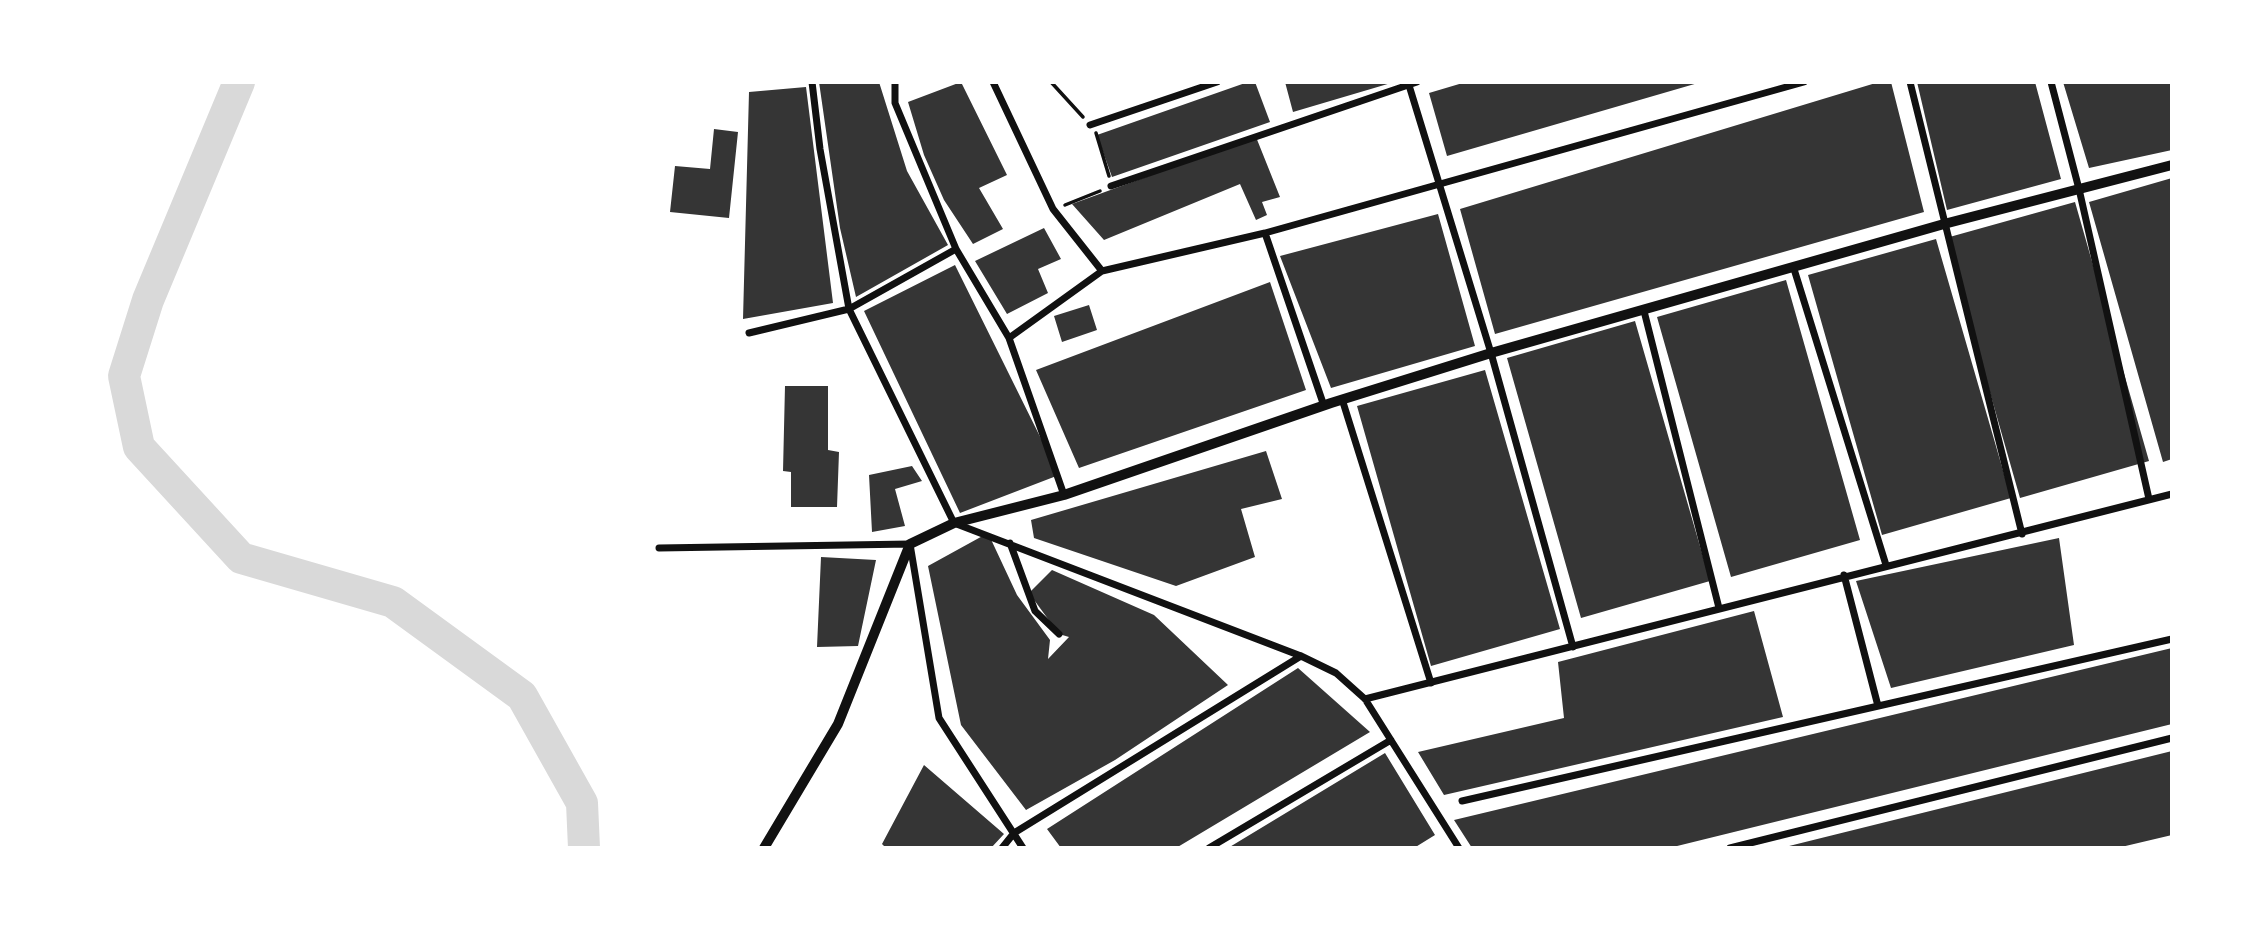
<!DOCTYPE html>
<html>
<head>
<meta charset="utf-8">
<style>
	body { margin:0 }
	#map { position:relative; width:2254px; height:930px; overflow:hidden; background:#fff; font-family:"PT Sans Narrow",sans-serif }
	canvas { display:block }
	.frame { position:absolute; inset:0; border:84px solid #fff; pointer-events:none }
</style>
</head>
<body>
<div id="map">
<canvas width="2254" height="930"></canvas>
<div class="frame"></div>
</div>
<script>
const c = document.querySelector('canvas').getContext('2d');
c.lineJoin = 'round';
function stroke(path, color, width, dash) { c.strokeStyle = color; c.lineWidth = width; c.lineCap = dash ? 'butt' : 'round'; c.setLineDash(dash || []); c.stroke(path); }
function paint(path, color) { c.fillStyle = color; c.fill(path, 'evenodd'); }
stroke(new Path2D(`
	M239,82L148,300L124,376L139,447L241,558L393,602L522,696L582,803L584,848`), '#d9d9d9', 32);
paint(new Path2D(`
	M819,82H879L907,171L948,245L856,297L840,228Z
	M961,82L1007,175L979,188L1003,229L973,244L944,200L924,155L908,102Z
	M1248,82H1255L1270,122L1112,177L1097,135Z
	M1285,82H1391V83L1293,112Z
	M1466,82H1698V83L1447,156L1429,93Z
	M1879,82H1891L1924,212L1495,334L1460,209Z
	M1917,82H2035L2061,179L1947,210Z
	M2063,82H2172V150L2089,168Z
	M806,87L833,303L743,319L749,92Z
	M714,129L738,132L729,218L670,212L675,166L710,169Z
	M1256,137L1280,197L1262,202L1267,215L1256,220L1240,184L1104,240L1072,204Z
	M2172,178V459L2163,462L2089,202Z
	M2075,202L2149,461L2020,498L1946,238Z
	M1438,214L1475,346L1331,388L1280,256Z
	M1044,228L1061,259L1038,269L1048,293L1007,314L975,261Z
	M1936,239L2011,498L1882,535L1808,275Z
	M955,265L1059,475L960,513L864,311Z
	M1786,280L1860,540L1731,577L1657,317Z
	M1270,282L1306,390L1079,468L1036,370Z
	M1089,305L1097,330L1062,342L1054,316Z
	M1635,321L1710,581L1581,618L1507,358Z
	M1485,370L1560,629L1431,666L1357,406Z
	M785,386H828V450L839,452L837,507H791V472L783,471Z
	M1266,451L1282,499L1241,509L1255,557L1176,586L1034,538L1031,520Z
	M912,466L922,481L895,489L905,526L872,532L869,475Z
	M988,533L1017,595L1050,640L1048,659L1069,637L1059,634L1029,593L1052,570L1154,615L1228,685L1115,760L1026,810L961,725L928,566Z
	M2059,538L2074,645L1891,688L1856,581Z
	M821,557L876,560L858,646L817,647Z
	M1754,611L1783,717L1444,795L1418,752L1564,718L1558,662Z
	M2172,648V724L1669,848H1472L1454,820Z
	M1298,668L1370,732L1176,848H1061L1047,829Z
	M2172,751V835L2117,848H1781Z
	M1385,753L1435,835L1414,848H1228Z
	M924,765L1004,834L991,848H886L882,844Z`), '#353535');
stroke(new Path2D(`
	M1051,82L1083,117
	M1096,133L1109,176
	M1065,205L1100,191`), '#111', 3.5);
stroke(new Path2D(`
	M812,82L820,149L849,309L954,523L1301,656L1336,673L1365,699L1459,848
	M895,82V103L956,249L1009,338L1064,495
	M993,82L1053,209L1102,271L1265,233L1804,82
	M1408,82L1491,353L1573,647
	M1910,82L2022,534
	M2051,82L2079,189L2149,499
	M1090,125L1217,82
	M1111,186L1417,82
	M1265,233L1324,406
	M1794,269L1886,565
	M1644,311L1719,608
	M749,333L849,309L956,249
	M1009,338L1102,271
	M1338,401L1342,399L1431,683
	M1010,543L1035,611L1059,634
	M659,548L910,544L939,718L1023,848
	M1844,575L1878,706
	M1365,699L2172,494
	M1462,801L2172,639
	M1002,848L1014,833L1301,656
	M1209,848L1391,740
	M1730,848L2172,738`), '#111', 7);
stroke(new Path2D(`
	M764,848L838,724L910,544L954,523L1064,495L1331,403L1491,353L1944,224L2172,165`), '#111', 10);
</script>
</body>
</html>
